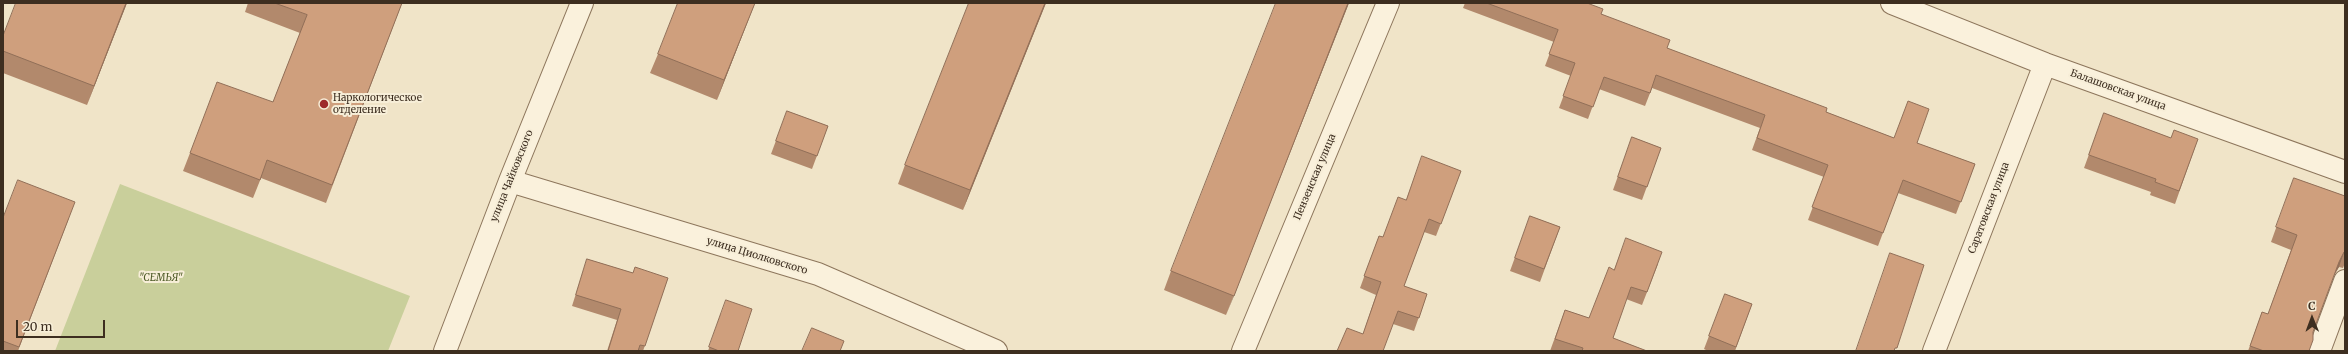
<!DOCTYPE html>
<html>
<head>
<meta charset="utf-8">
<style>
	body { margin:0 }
	#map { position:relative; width:2348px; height:354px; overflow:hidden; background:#f0e4c8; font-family:Merriweather,serif }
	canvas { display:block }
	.frame { position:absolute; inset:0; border:4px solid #3d2e20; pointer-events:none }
	.north { position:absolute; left:2292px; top:298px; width:40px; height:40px; -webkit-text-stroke:3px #f7eed8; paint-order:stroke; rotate:359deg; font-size:11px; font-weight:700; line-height:16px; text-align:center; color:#3d2e20 }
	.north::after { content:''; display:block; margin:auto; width:14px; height:18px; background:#3d2e20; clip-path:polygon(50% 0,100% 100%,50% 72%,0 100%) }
	.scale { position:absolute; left:16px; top:320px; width:89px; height:18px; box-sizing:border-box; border:2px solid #3d2e20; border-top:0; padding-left:5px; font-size:12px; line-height:14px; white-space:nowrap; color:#3d2e20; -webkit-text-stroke:3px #f7eed8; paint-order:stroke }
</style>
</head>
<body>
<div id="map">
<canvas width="2348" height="354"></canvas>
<div class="frame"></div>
<div class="north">С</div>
<div class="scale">20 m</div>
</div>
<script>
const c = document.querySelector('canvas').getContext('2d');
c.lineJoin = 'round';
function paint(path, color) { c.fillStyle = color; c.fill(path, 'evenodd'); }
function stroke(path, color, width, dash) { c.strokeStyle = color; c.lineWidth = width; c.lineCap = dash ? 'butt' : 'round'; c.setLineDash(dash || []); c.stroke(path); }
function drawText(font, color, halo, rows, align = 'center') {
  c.font = font + ' Merriweather,serif'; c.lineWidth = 4; c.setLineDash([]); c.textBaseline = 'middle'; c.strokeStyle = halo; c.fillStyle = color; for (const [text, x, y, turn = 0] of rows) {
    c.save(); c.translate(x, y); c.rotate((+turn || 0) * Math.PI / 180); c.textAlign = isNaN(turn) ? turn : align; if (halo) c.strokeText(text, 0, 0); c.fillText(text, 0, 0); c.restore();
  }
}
paint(new Path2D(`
	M120,184L410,296L388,351H55Z`), '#c9cf9b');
const street = new Path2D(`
	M1892,3L2045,64L2345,172
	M510,181L818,274L996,351
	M445,351L510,181L582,3
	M1243,351L1388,3
	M1934,351L2045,64
	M2319,351L2345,281`);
stroke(street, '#8d765c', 24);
stroke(street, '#faf1dc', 22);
paint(new Path2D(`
	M127,3L87,105L3,73V36Z
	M248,3H402L326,203L261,178L253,198L183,171L190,153L273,102L300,33L245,12Z
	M678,3H755L717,100L650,73L658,54Z
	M969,3H1046L963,210L898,184L905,165Z
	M1349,3L1226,315L1164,290L1171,271Z
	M1465,3H1587L1601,14L1667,48L1826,112L1894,138L1917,143L1975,164L1956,214L1898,193L1878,246L1808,220L1824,177L1752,150L1760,128L1652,88L1645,106L1599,89L1588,119L1559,108L1571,76L1545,66L1554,42L1463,8Z
	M787,111L828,126L812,169L771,154Z
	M2104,113L2171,138L2198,139L2175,204L2150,195L2151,192L2084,168Z
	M1632,137L1661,148L1642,200L1613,190Z
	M1461,171L1436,236L1424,232L1404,286L1427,294L1414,331L1393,324L1363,334L1376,295L1360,288L1379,236L1383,237L1406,200Z
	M2294,178L2345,196V263L2343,268L2339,267L2333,277L2313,332L2309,351H2248L2262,312L2268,314L2291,250L2271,242Z
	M1530,216L1560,227L1540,282L1510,271Z
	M3,218H69L18,351H3Z
	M587,259L633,273L668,278L643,351H607L617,320L572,306Z
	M1658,264L1642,305L1626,299L1613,338L1647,351H1550L1565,310L1589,318L1614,270Z
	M1725,294L1752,304L1735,351H1708L1704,349Z
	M721,313L738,351H708Z`), '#b2896c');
paint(new Path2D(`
	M126,3H127L87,105L94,86Z
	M755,3L717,100L724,80Z
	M1045,3H1046L963,210L970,190Z
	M1348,3H1349L1226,315L1234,296Z
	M2344,252L2339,267L2333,277L2339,262Z`), '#916f58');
const building = new Path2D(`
	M16,3H126L94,86L3,51V36Z
	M275,3H402L332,185L267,160L260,180L190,153L217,82L273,102L307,15Z
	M678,3H755L724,80L658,54Z
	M969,3H1045L970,190L905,165Z
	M1276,3H1348L1234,296L1171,271Z
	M1487,3H1587L1603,9L1601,14L1670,40L1667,48L1827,108L1826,112L1894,138L1908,101L1929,109L1917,143L1975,164L1961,202L1903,180L1883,233L1812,207L1828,165L1757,138L1765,115L1656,75L1650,93L1604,77L1593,107L1563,96L1575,63L1549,54L1558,30Z
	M787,111L828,126L817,156L776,141Z
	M2104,113L2171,138L2174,130L2198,139L2179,191L2155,182L2156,179L2089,155Z
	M1632,137L1661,148L1647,187L1618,177Z
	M1422,156L1461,171L1441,224L1429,219L1404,286L1427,294L1419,318L1398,311L1383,351H1337L1347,328L1363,334L1381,282L1364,276L1379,236L1383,237L1398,197L1406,200Z
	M2294,178L2345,196V252H2344L2339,262L2313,332V340L2309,351H2264L2250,346L2262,312L2268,314L2297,235L2276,227Z
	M18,180L75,202L19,347L3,341V218Z
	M1530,216L1560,227L1544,269L1515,258Z
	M1626,238L1662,252L1647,292L1631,287L1613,338L1647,351H1582L1583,348L1555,339L1565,310L1589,318L1609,267L1614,270Z
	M1890,253L1924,265L1897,348H1895L1894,351H1856Z
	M587,259L633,273L635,267L668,278L645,346L640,345L638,351H608L621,309L576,295Z
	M1725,294L1752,304L1736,347L1709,336Z
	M726,300L752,309L738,351H719L709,347Z
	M812,328L844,341L840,351H802Z`);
paint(building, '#cf9f7d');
stroke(building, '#916f58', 1);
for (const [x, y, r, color] of [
	[324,104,5,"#9e2a2b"]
]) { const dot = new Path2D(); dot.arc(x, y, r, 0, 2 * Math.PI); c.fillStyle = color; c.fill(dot); stroke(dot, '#f7eed8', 1.5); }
drawText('10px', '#3d2e20', '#f7eed8', [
	["Балашовская улица",2118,90,20],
	["улица Чайковского",512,176,-68],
	["Пензенская улица",1315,177,-67],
	["Саратовская улица",1989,208,-69],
	["улица Циолковского",757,256,17]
]);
drawText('10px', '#3d2e20', '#f7eed8', [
	["Наркологическое",333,98],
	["отделение",333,110]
], 'left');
drawText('italic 10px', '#4d5a26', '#f7eed8', [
	["\"СЕМЬЯ\"",161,278]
]);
</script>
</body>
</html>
